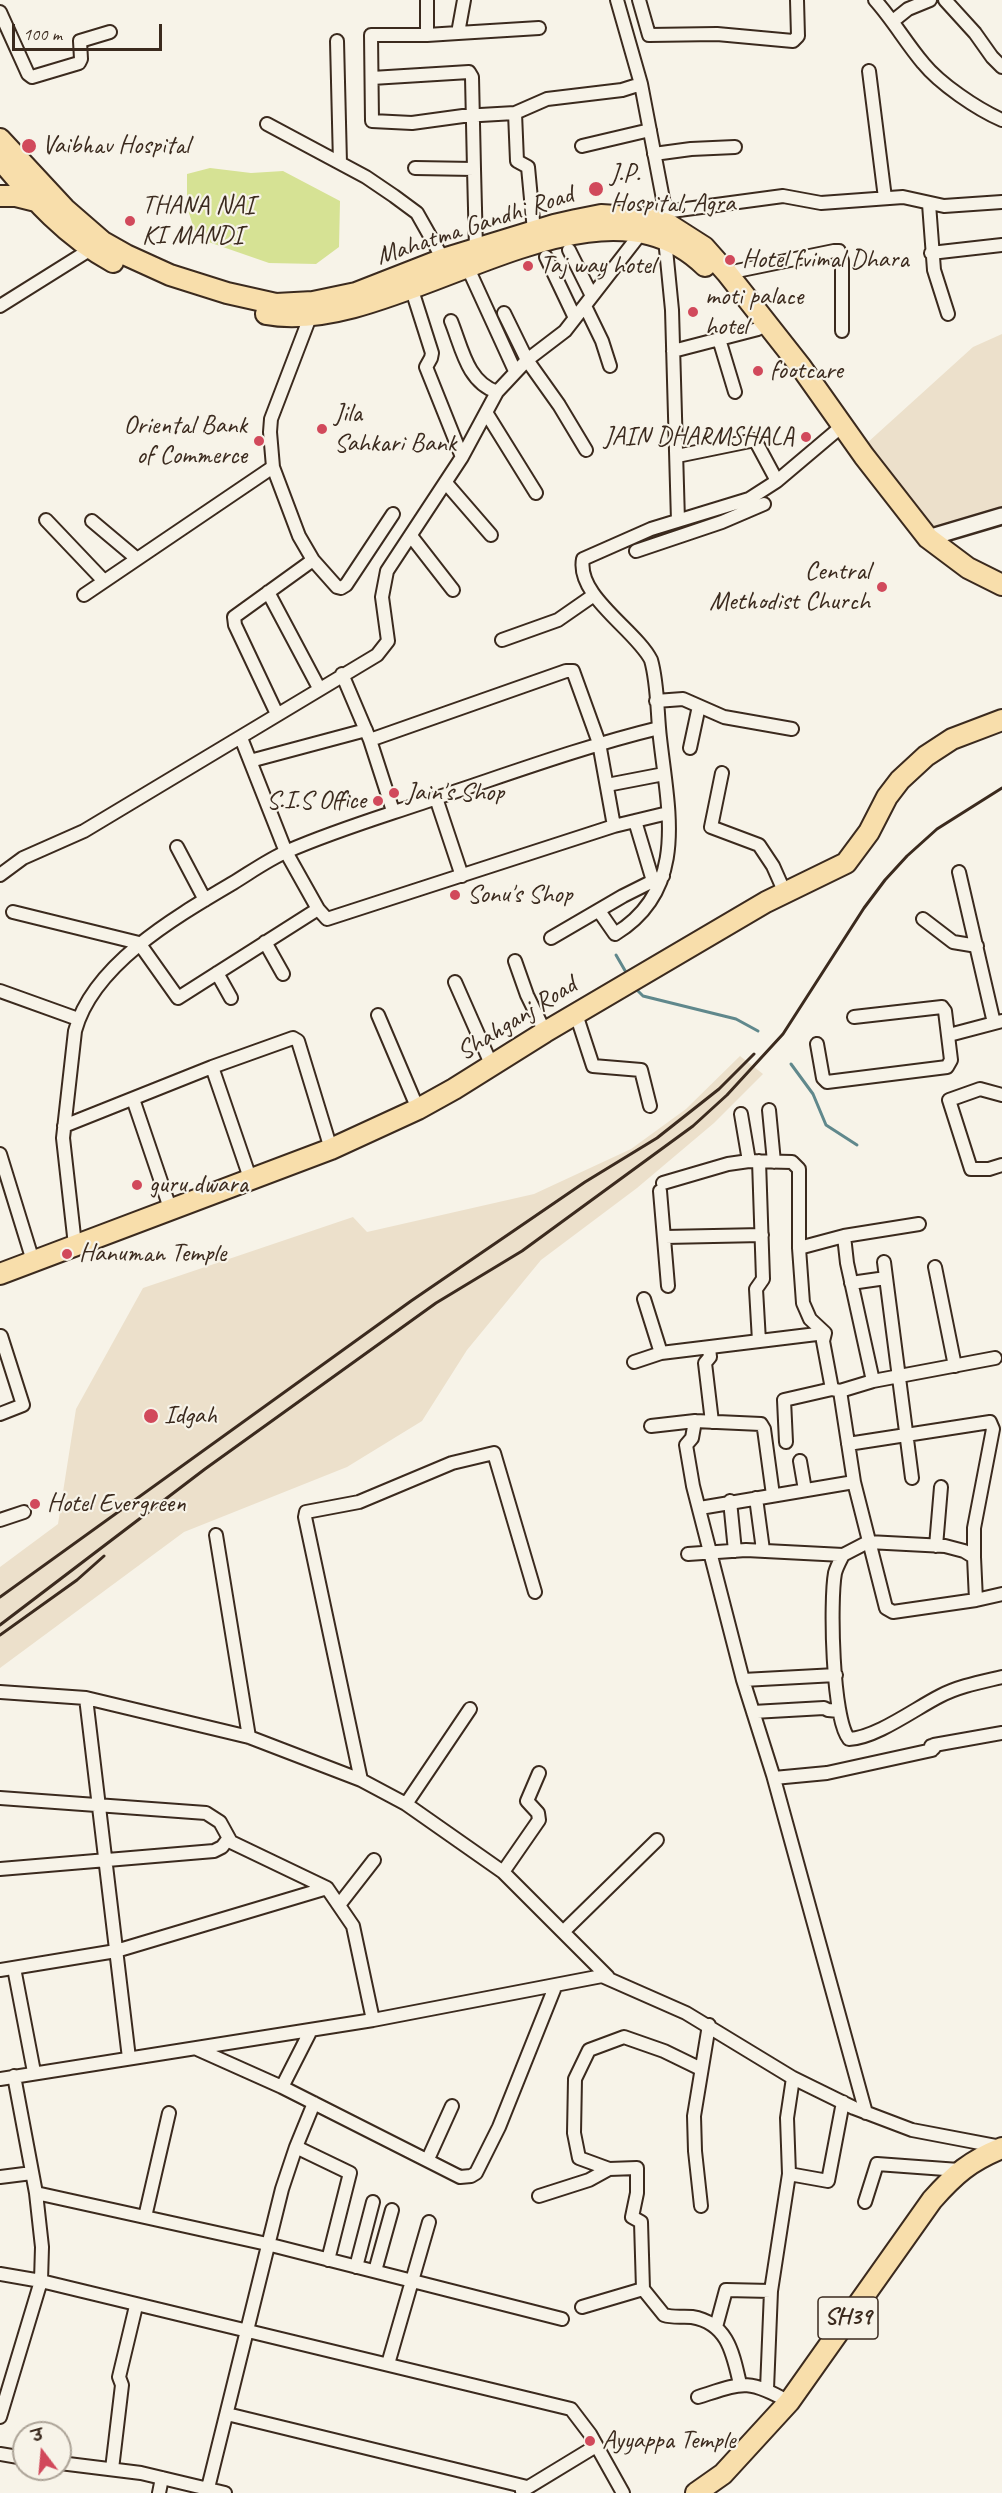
<!DOCTYPE html>
<html>
<head>
<meta charset="utf-8">
<style>
	body { margin:0 }
	#map { position:relative; width:1002px; height:2493px; overflow:hidden; background:#f7f3e8; font-family:Caveat,"Playpen Sans Deva",sans-serif }
	canvas { display:block }
	.north { position:absolute; left:12px; top:2421px; width:60px; height:60px; box-sizing:border-box; background:#f7f3e8; border:2px solid #aca397; border-radius:50%; rotate:344deg; font-size:16px; font-weight:700; line-height:24px; text-align:center; color:#3b2a1e }
	.north::after { content:''; display:block; margin:auto; width:21px; height:27px; background:#d1495b; clip-path:polygon(50% 0,100% 100%,50% 72%,0 100%) }
	.scale { position:absolute; left:12px; top:24px; width:150px; height:27px; box-sizing:border-box; border:3px solid #3b2a1e; border-top:0; padding-left:8px; font-size:18px; line-height:21px; white-space:nowrap; color:#3b2a1e; -webkit-text-stroke:4px #f7f3e8; paint-order:stroke }
</style>
</head>
<body>
<div id="map">
<canvas width="1002" height="2493"></canvas>
<div class="north">उ</div>
<div class="scale">100 m</div>
</div>
<script>
const c = document.querySelector('canvas').getContext('2d');
c.lineJoin = 'round';
function paint(path, color) { c.fillStyle = color; c.fill(path, 'evenodd'); }
function stroke(path, color, width, dash) { c.strokeStyle = color; c.lineWidth = width; c.lineCap = dash ? 'butt' : 'round'; c.setLineDash(dash || []); c.stroke(path); }
function drawText(font, color, halo, rows, align = 'center') {
  c.font = font + ' Caveat,sans-serif'; c.lineWidth = 4.5; c.setLineDash([]); c.textBaseline = 'middle'; c.strokeStyle = halo; c.fillStyle = color; for (const [text, x, y, turn = 0] of rows) {
    c.save(); c.translate(x, y); c.rotate((+turn || 0) * Math.PI / 180); c.textAlign = isNaN(turn) ? turn : align; if (halo) c.strokeText(text, 0, 0); c.fillText(text, 0, 0); c.restore();
  }
}
paint(new Path2D(`
	M1002,334V519L933,531L867,443L973,347Z
	M740,1056L763,1074L714,1123L637,1188L541,1260L467,1350L422,1421L347,1467L184,1532L0,1668V1567L58,1524L76,1409L143,1288L353,1217L367,1232L534,1194L631,1149L686,1109Z`), '#ece0cb');
paint(new Path2D(`
	M210,168L251,173L283,171L340,201L339,247L316,264L269,263L197,238L187,207V174Z`), '#d6e294');
stroke(new Path2D(`
	M616,955L627,974
	M635,988L643,996L736,1019L758,1031
	M791,1064L813,1094L826,1125L857,1145`), '#60888c', 3);
const minor = new Path2D(`
	M427,0V35
	M464,0L458,33L427,35H371L372,121L412,123L463,116L515,113L547,99L622,90L641,84
	M617,0L641,84L667,220
	M639,0L649,35L717,34L793,41L798,36L797,0
	M875,0C893,20 906,43 923,63C940,84 977,109 1002,120
	M945,0L975,33L992,57L1002,67
	M0,12L28,74L32,77L79,63L81,59L80,41L110,32
	M893,21L908,9L930,0
	M458,33L539,28
	M337,41L340,163
	M869,71L885,198
	M372,78L469,72L472,77L474,169
	M515,113L517,161L528,167L534,231
	M267,124L366,177L394,196L417,213L443,259
	M582,146L650,130
	M654,154L691,149L735,147
	M415,168L474,169L476,248
	M929,204L934,270L948,314
	M664,212L783,196L821,203L903,197L944,206L1002,202
	M665,239L672,310L678,521
	M569,250L592,296
	M931,253L1002,245
	M546,257L575,318
	M467,266L515,371
	M727,273L834,251H839L842,261V331
	M411,287L432,353L431,358L426,367L462,457
	M0,306L91,249
	M585,306L602,341L610,366
	M504,313L527,360L559,405L586,450
	M310,317L271,419L270,432L273,467L299,536L313,560L337,587L341,588L346,585L393,514
	M451,321C462,348 467,382 497,392
	M719,339L735,392
	M673,351L758,329
	M487,414L536,493
	M677,456L755,440L777,481
	M446,483L491,535
	M46,520L104,581
	M92,521L136,558
	M411,536L453,590
	M636,551L722,522L764,504
	M268,592L319,688
	M84,595L273,467
	M502,640L558,620L594,595
	M342,674L370,740L393,811
	M656,701L683,699L724,717L792,729
	M277,714L235,625L234,617L313,560
	M241,738L286,852L318,909L327,919L614,826L668,813
	M370,740L566,671H573L599,743L614,826
	M690,748L699,706
	M250,761L366,730
	M722,773L711,827L759,845L773,866L785,893
	M607,785L664,774
	M436,798L462,876
	M635,821L653,881
	M177,847L205,900
	M959,872L994,1023
	M0,875L23,858L84,831L377,655L388,641L382,597L387,571L462,457L497,392L527,360L565,331L641,233
	M599,911L615,934C689,889 668,810 660,738C657,713 658,684 651,660C636,630 576,596 583,559L651,529L749,499L777,481L835,432
	M13,912L139,943L178,998L318,909
	M923,919L953,942L977,946
	M551,938L623,896L663,876
	M265,942L283,974
	M515,961L527,995L545,1032
	M217,973L231,998
	M455,982L492,1066
	M0,991L78,1019
	M576,1014L593,1066L641,1070L650,1106
	M378,1015L418,1109
	M949,1035L1002,1021
	M817,1044L823,1078L827,1082L947,1067L951,1060L945,1011L942,1007L854,1017
	M212,1067L250,1178
	M1002,1095L980,1089L949,1100L971,1169H989L1002,1165
	M133,1099L170,1208
	M769,1110L774,1162
	M741,1114L749,1161
	M64,1126L212,1067L293,1038L298,1041L331,1149
	M0,1154L33,1261
	M759,1161L763,1279L756,1289L759,1341
	M663,1183L728,1164L749,1161L792,1162L799,1169V1248L803,1303L810,1319L825,1333L823,1341L832,1389L840,1391L873,1381L995,1358
	M660,1191L668,1286
	M844,1236L847,1263L873,1381
	M665,1237L762,1235
	M75,1245L63,1138L75,1031C93,964 177,916 233,883C251,872 269,859 288,851C338,829 391,814 442,796C514,772 585,746 659,728
	M799,1248L844,1236L919,1224
	M884,1262L912,1478
	M935,1267L955,1366
	M851,1283L886,1278
	M644,1299L661,1353
	M709,1348L710,1357L705,1363L712,1422
	M634,1362L661,1353L825,1333
	M840,1391L854,1482L886,1608L893,1612L976,1600
	M0,1414L23,1405L1,1336
	M695,1421L692,1438L686,1445L693,1486L743,1680L773,1775L866,2113
	M651,1426L695,1421L761,1424L764,1429L773,1495
	M786,1442L784,1400L832,1389
	M848,1444L990,1422L993,1429L974,1528V1557
	M800,1461L805,1490
	M756,1498L763,1550
	M730,1501L735,1551
	M700,1508L854,1482
	M0,1520L24,1512
	M216,1535L249,1737
	M936,1546L941,1487
	M688,1554L746,1550L843,1555C840,1561 837,1566 835,1573C830,1600 832,1719 849,1739C876,1738 916,1708 940,1696C959,1686 981,1682 1002,1677
	M843,1555L868,1542L945,1546L964,1551L974,1557L976,1600L1002,1594
	M743,1680L836,1675
	M0,1692L86,1698L249,1737L361,1780L406,1804L503,1872L608,1977
	M86,1698L129,2058
	M753,1712L824,1708L828,1710L839,1711
	M774,1778L827,1773L932,1750L931,1746L934,1748V1745L1002,1733
	M361,1780L305,1517L306,1512L359,1502L452,1463L494,1453L535,1592
	M0,1798L206,1813L220,1822L231,1842L327,1888
	M406,1804L470,1709
	M0,1869L214,1851L222,1847L228,1839
	M503,1872L539,1820L538,1813L527,1801L539,1773
	M339,1905L374,1860
	M564,1931L657,1840
	M14,1968L34,2072
	M0,1970L116,1951L327,1888L353,1926L373,2020
	M197,2049L282,2087L460,2177L471,2176L476,2173L499,2127L555,1987
	M0,2079L373,2020L602,1976L686,2013L793,2078L854,2108L912,2130L1001,2147
	M282,2087L311,2030
	M296,2147L350,2173L328,2260
	M428,2159L452,2106
	M789,2174L828,2181L843,2102
	M0,2177L32,2173
	M36,2193L267,2244L562,2319
	M539,2196L589,2180L609,2169
	M865,2202L877,2164L959,2170
	M701,2206L695,2151L694,2116L709,2025
	M145,2217L169,2113
	M356,2267L373,2202
	M375,2271L392,2210
	M0,2274L41,2281L571,2409L590,2434L623,2493
	M643,2289L641,2222L632,2217L637,2193V2168L609,2169L579,2158L574,2133L575,2079L589,2050L624,2037L664,2051L701,2069
	M582,2307L643,2289L664,2315C673,2318 683,2316 692,2317C728,2323 733,2354 740,2384
	M716,2327L726,2290L771,2291
	M388,2364L429,2222
	M767,2389L771,2291L789,2174L787,2118L793,2078
	M698,2397C742,2383 747,2378 789,2402
	M227,2414L527,2487
	M0,2417L41,2281L42,2247L36,2193L14,2076
	M0,2454L24,2458
	M60,2463L141,2473L225,2493
	M112,2469L122,2385L119,2377L136,2306
	M208,2488L282,2189L296,2147L314,2103
	M522,2491L596,2446
	M159,2493L162,2478`);
const tertiary = new Path2D(`
	M928,538L1002,516`);
const primary = new Path2D(`
	M0,1274L331,1149L418,1109L454,1089L545,1032L766,902L846,863L869,832L887,797L900,780L926,756L952,739L1002,720
	M696,2493L723,2474L789,2402L932,2200C955,2174 970,2161 1002,2148`);
const trunk = new Path2D(`
	M0,139L65,209L103,242L126,255L170,275L227,293L276,304L313,302L356,293L443,259L554,225L576,220L601,215L647,218L668,224L704,247L727,273L801,367L864,456L928,538L968,568L1002,585
	M0,159C33,199 67,237 113,262
	M0,196H16L36,201
	M266,314C396,339 592,155 705,266`);
stroke(minor, '#3b2a1e', 16);
stroke(tertiary, '#3b2a1e', 20);
stroke(primary, '#3b2a1e', 24);
stroke(trunk, '#3b2a1e', 24);
stroke(minor, '#f7f3e8', 12);
stroke(tertiary, '#f7f3e8', 15);
stroke(primary, '#f8deab', 20);
stroke(trunk, '#f8deab', 20);
stroke(new Path2D(`
	M0,1597L411,1301L585,1182L657,1138L719,1089L754,1054
	M0,1625L205,1469L436,1303L522,1251L693,1126L727,1095L783,1034L864,908L885,880L907,856L937,829L1002,788
	M0,1635L77,1580L104,1556`), '#3b2a1e', 3);
for (const [x, y, r, color] of [
	[29,146,8,"#d1495b"],
	[596,189,8,"#d1495b"],
	[130,221,6,"#d1495b"],
	[730,260,6,"#d1495b"],
	[528,266,6,"#d1495b"],
	[693,312,6,"#d1495b"],
	[758,371,6,"#d1495b"],
	[322,429,6,"#d1495b"],
	[806,437,6,"#d1495b"],
	[259,441,6,"#d1495b"],
	[882,587,6,"#d1495b"],
	[394,793,6,"#d1495b"],
	[378,801,6,"#d1495b"],
	[455,895,6,"#d1495b"],
	[137,1185,6,"#d1495b"],
	[67,1254,6,"#d1495b"],
	[151,1416,8,"#d1495b"],
	[35,1504,6,"#d1495b"],
	[590,2441,6,"#d1495b"]
]) { const dot = new Path2D(); dot.arc(x, y, r, 0, 2 * Math.PI); c.fillStyle = color; c.fill(dot); stroke(dot, '#f7f3e8', 2); }
for (const [x, y, w] of [
	[848,2318,60]
]) { const box = new Path2D(); box.roundRect(x - w / 2, y - 21, w, 42, 4.5); c.fillStyle = '#f7f3e8'; c.fill(box); stroke(box, '#3b2a1e', 1.5); }
drawText('bold 24px', '#3b2a1e', null, [
	["SH39",848,2318]
]);
drawText('26px', '#3b2a1e', '#f7f3e8', [
	["Vaibhav Hospital",42,146],
	["J.P.",610,174],
	["Hospital, Agra",610,204],
	["THANA NAI",142,206],
	["KI MANDI",142,236],
	["Hotel fvimal Dhara",742,260],
	["Taj way hotel",540,266],
	["moti palace",705,297],
	["hotel",705,327],
	["footcare",770,371],
	["Jila",334,414],
	["Sahkari Bank",334,444],
	["Oriental Bank",247,426,"right"],
	["of Commerce",247,456,"right"],
	["JAIN DHARMSHALA",794,437,"right"],
	["Central",870,572,"right"],
	["Methodist Church",870,602,"right"],
	["Jain's Shop",406,793],
	["S.I.S Office",366,801,"right"],
	["Sonu's Shop",467,895],
	["guru dwara",149,1185],
	["Hanuman Temple",79,1254],
	["Idgah",164,1416],
	["Hotel Evergreen",47,1504],
	["Ayyappa Temple",602,2441]
], 'left');
drawText('26px', '#3b2a1e', '#f7f3e8', [
	["Mahatma Gandhi Road",475,226,-18],
	["Shahganj Road",517,1019,-32]
]);
</script>
</body>
</html>
